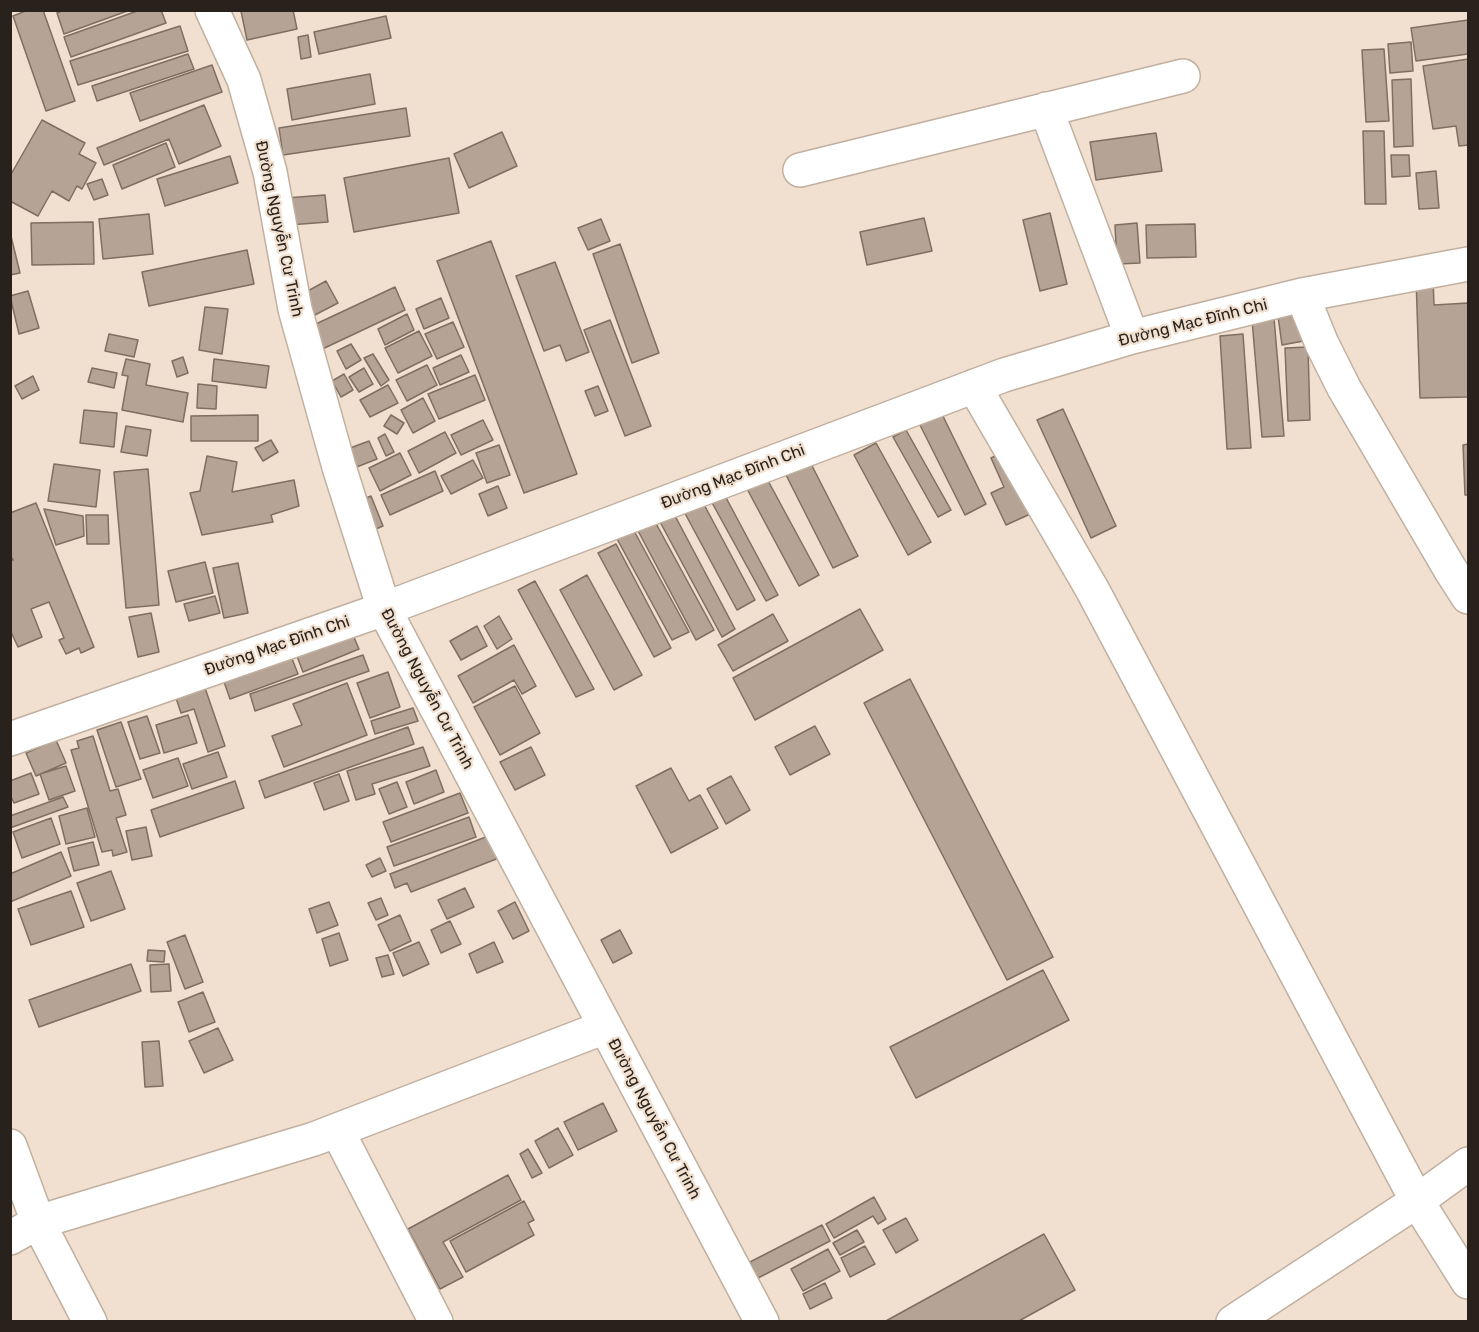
<!DOCTYPE html>
<html>
<head>
<meta charset="utf-8">
<style>
	body { margin:0 }
	#map { position:relative; width:1479px; height:1332px; overflow:hidden; background:#f1e0cf; font-family:Rubik,sans-serif }
	canvas { display:block }
	.frame { position:absolute; inset:0; border:12px solid #29221c; pointer-events:none }
</style>
</head>
<body>
<div id="map">
<canvas width="1479" height="1332"></canvas>
<div class="frame"></div>
</div>
<script>
const c = document.querySelector('canvas').getContext('2d');
c.lineJoin = 'round';
function paint(path, color) { c.fillStyle = color; c.fill(path, 'evenodd'); }
function stroke(path, color, width, dash) { c.strokeStyle = color; c.lineWidth = width; c.lineCap = dash ? 'butt' : 'round'; c.setLineDash(dash || []); c.stroke(path); }
function drawText(font, color, halo, rows, align = 'center') {
  c.font = font + ' Rubik,sans-serif'; c.lineWidth = 4.5; c.setLineDash([]); c.textBaseline = 'middle'; c.strokeStyle = halo; c.fillStyle = color; for (const [text, x, y, turn = 0] of rows) {
    c.save(); c.translate(x, y); c.rotate((+turn || 0) * Math.PI / 180); c.textAlign = isNaN(turn) ? turn : align; if (halo) c.strokeText(text, 0, 0); c.fillText(text, 0, 0); c.restore();
  }
}
const building = new Path2D(`
	M28,10H43L75,101L46,111L13,16Z
	M64,10H130L64,34L57,13Z
	M140,10H161L166,23L71,57L64,37Z
	M293,10L297,29L247,40L241,11Z
	M386,16L391,38L319,54L314,32Z
	M1468,20V54L1416,61L1411,28Z
	M180,26L188,51L78,85L70,61Z
	M308,35L311,57L301,59L298,37Z
	M1411,42L1413,71L1390,73L1388,44Z
	M1384,49L1389,121L1366,122L1362,50Z
	M188,54L194,69L97,101L92,86Z
	M1468,59V145L1459,146L1456,126L1433,129L1423,66Z
	M212,65L222,92L140,121L130,93Z
	M370,74L375,104L292,120L287,89Z
	M1411,79L1413,146L1394,147L1392,80Z
	M204,105L221,146L179,164L169,139L104,165L97,148Z
	M406,108L410,136L283,155L279,128Z
	M42,120L85,143L79,154L96,163L82,189L77,186L69,201L52,191L38,216L10,201V176Z
	M1363,131H1384L1386,204H1365Z
	M502,132L517,166L469,188L454,154Z
	M1156,133L1162,171L1096,180L1090,142Z
	M166,143L175,167L122,189L113,165Z
	M1391,155H1409L1410,176L1392,177Z
	M230,156L238,183L165,206L157,179Z
	M449,158L459,213L354,232L344,178Z
	M1436,171L1439,208L1419,209L1416,173Z
	M102,179L108,195L94,200L87,184Z
	M325,195L328,222L289,225L286,198Z
	M1050,213L1067,284L1040,291L1023,220Z
	M149,214L153,254L103,259L99,219Z
	M924,218L932,251L867,265L860,232Z
	M601,219L610,241L588,250L578,228Z
	M93,222L94,264L32,265L31,223Z
	M1137,223L1140,263L1117,264L1115,225Z
	M1195,224L1196,257L1147,258L1146,225Z
	M10,232L20,273L10,275Z
	M491,241L577,474L524,493L437,261Z
	M620,244L659,353L632,363L593,254Z
	M247,250L254,284L149,306L142,272Z
	M555,262L589,352L566,361L560,345L544,351L516,276Z
	M1416,278H1433L1434,305L1468,303V397L1420,398Z
	M326,281L338,303L307,319L295,298Z
	M395,287L405,310L314,353L303,330Z
	M28,291L39,328L19,334L10,296Z
	M441,298L449,318L424,329L416,309Z
	M1303,304L1309,340L1282,345L1277,309Z
	M205,307L228,309L222,354L199,350Z
	M407,314L414,330L385,345L378,329Z
	M1274,318L1284,436L1262,437L1252,320Z
	M610,320L651,426L625,436L584,330Z
	M453,322L464,347L437,359L425,334Z
	M419,331L432,356L398,373L385,348Z
	M109,334L138,340L134,357L105,351Z
	M1243,334L1251,448L1227,449L1220,336Z
	M351,344L361,360L346,369L337,351Z
	M1308,347L1310,420L1288,421L1285,348Z
	M373,354L389,380L381,386L364,358Z
	M461,355L469,372L440,385L433,368Z
	M183,357L188,373L177,377L172,361Z
	M126,359L150,364L146,385L188,393L183,422L122,410L128,376L122,375Z
	M214,359L269,366L266,388L212,381Z
	M427,365L437,385L407,401L396,380Z
	M92,368L117,373L114,388L88,382Z
	M364,368L373,384L359,392L349,377Z
	M344,374L353,390L341,397L332,381Z
	M475,375L485,400L439,419L428,394Z
	M33,376L39,390L22,399L15,386Z
	M198,384L217,386L216,409L197,408Z
	M388,385L398,403L370,417L360,400Z
	M598,386L608,411L595,416L585,391Z
	M423,398L435,421L413,433L401,410Z
	M939,408L986,504L965,515L917,419Z
	M1063,409L1116,526L1091,538L1037,420Z
	M84,410L117,413L114,447L80,443Z
	M258,415V441H191V416Z
	M391,415L404,423L397,434L384,426Z
	M483,420L493,440L461,455L451,435Z
	M126,426L151,430L147,456L121,452Z
	M906,430L951,510L938,517L893,437Z
	M445,432L456,453L419,473L408,451Z
	M385,434L394,452L386,456L378,438Z
	M271,440L278,452L263,461L255,448Z
	M369,441L377,459L349,470L342,451Z
	M876,443L931,542L908,555L854,455Z
	M1468,444V495H1465L1463,445Z
	M499,445L510,475L487,483L476,453Z
	M1008,450L1037,511L1006,525L991,493L1004,487L991,458Z
	M400,453L411,475L380,491L369,468Z
	M207,456L237,462L232,492L294,480L299,506L271,515L273,522L202,535L190,493L200,491Z
	M807,456L858,556L833,568L783,469Z
	M473,460L483,478L451,494L441,476Z
	M54,464L100,470L96,507L48,501Z
	M148,469L159,605L126,608L114,472Z
	M435,471L443,491L390,515L381,495Z
	M766,477L819,575L799,586L746,487Z
	M498,486L507,508L488,516L479,494Z
	M723,492L778,595L766,601L710,499Z
	M371,496L383,526L364,534L351,504Z
	M700,497L755,600L737,610L681,506Z
	M36,503L94,647L81,653L79,648L66,654L59,640L64,638L49,602L31,609L42,637L18,647L10,630V561L13,560L10,555V513Z
	M44,509L83,516L84,536L56,545Z
	M673,512L735,629L722,637L659,520Z
	M86,515H108L109,544H87Z
	M653,518L714,630L696,640L636,527Z
	M633,529L689,632L672,640L616,537Z
	M616,544L671,648L654,657L598,553Z
	M205,562L213,593L176,602L168,571Z
	M238,563L248,613L224,618L213,568Z
	M587,575L642,675L614,690L560,590Z
	M535,581L594,689L576,697L518,590Z
	M215,596L220,613L189,621L184,604Z
	M860,609L883,650L755,720L733,678Z
	M151,613L159,652L138,657L129,617Z
	M773,614L788,641L733,671L718,645Z
	M499,616L512,639L497,649L484,626Z
	M477,626L487,646L461,660L450,641Z
	M350,628L359,649L303,672L295,651Z
	M514,645L536,686L522,694L514,680L473,703L458,676Z
	M289,651L298,674L230,699L222,676Z
	M363,655L369,671L255,711L250,694Z
	M388,672L400,707L370,718L357,683Z
	M910,679L1053,957L1007,980L864,703Z
	M347,683L367,735L284,767L272,736L302,725L293,704Z
	M204,685L225,746L208,752L194,709L181,713L175,695Z
	M515,686L540,733L500,755L474,707Z
	M413,708L418,721L375,734L371,721Z
	M188,715L197,743L164,753L156,725Z
	M147,716L160,753L140,759L128,722Z
	M121,722L141,779L116,787L97,730Z
	M815,726L830,754L790,775L775,747Z
	M408,727L414,744L265,798L259,781Z
	M93,736L110,791L118,789L126,815L116,818L127,852L113,856L112,850L102,852L71,750L79,748L77,741Z
	M56,740L66,763L36,776L26,753Z
	M423,747L430,766L372,784L375,794L356,800L347,771Z
	M531,747L545,775L515,790L500,762Z
	M218,752L227,777L192,789L183,764Z
	M178,758L188,786L153,798L143,770Z
	M66,766L75,791L49,800L40,774Z
	M671,768L689,801L700,795L718,828L671,853L636,786Z
	M436,770L444,792L414,804L406,782Z
	M31,773L39,794L14,803L10,795V781Z
	M339,774L349,801L324,810L314,783Z
	M731,776L750,810L726,824L707,789Z
	M235,781L244,808L160,837L151,810Z
	M397,782L407,807L389,814L379,789Z
	M460,793L468,813L391,842L383,822Z
	M63,797L68,807L10,828V816Z
	M87,808L95,837L66,844L59,816Z
	M469,817L476,837L394,866L387,847Z
	M51,818L60,844L22,858L13,832Z
	M146,827L152,856L132,860L126,831Z
	M491,835L499,858L411,892L407,883L395,888L390,874Z
	M93,842L99,865L74,871L68,848Z
	M61,852L71,876L10,902V874Z
	M380,858L386,871L372,877L366,865Z
	M111,871L125,909L91,921L77,883Z
	M465,888L474,907L447,919L438,900Z
	M71,891L84,927L31,945L18,909Z
	M381,898L388,915L376,920L368,903Z
	M329,902L338,925L317,933L309,909Z
	M515,902L529,931L513,939L498,911Z
	M400,915L411,941L390,951L378,925Z
	M450,921L461,944L441,953L431,930Z
	M620,930L632,953L613,963L601,940Z
	M339,933L348,960L330,966L322,939Z
	M185,935L203,982L185,989L167,942Z
	M419,942L429,964L403,976L393,953Z
	M494,942L503,962L477,973L469,954Z
	M148,950L165,951L164,962L147,961Z
	M388,955L394,974L382,977L376,958Z
	M131,964L141,991L39,1027L29,1000Z
	M169,964L171,991L151,992L150,965Z
	M1043,970L1069,1020L916,1098L890,1047Z
	M203,992L215,1022L189,1032L178,1002Z
	M218,1028L233,1060L204,1073L189,1041Z
	M159,1041L163,1086L145,1087L142,1042Z
	M603,1103L617,1131L578,1150L564,1122Z
	M558,1128L573,1155L549,1168L535,1141Z
	M528,1149L542,1173L532,1178L520,1154Z
	M508,1175L521,1200L443,1242L463,1277L440,1289L408,1229Z
	M874,1197L886,1219L878,1224L873,1216L834,1238L826,1224Z
	M524,1201L534,1220L528,1223L534,1235L466,1272L450,1241Z
	M906,1218L918,1240L896,1253L883,1230Z
	M822,1225L830,1241L758,1278L750,1262Z
	M857,1230L864,1242L840,1255L833,1243Z
	M1044,1234L1075,1290L1017,1322H884Z
	M865,1246L875,1264L850,1277L841,1258Z
	M828,1249L840,1271L803,1291L791,1269Z
	M825,1283L832,1298L810,1309L803,1294Z`);
paint(building, '#b5a495');
stroke(building, '#7f6f61', 1.5);
const minor = new Path2D(`
	M212,10L244,80L270,172L295,309L339,467L384,609L762,1322
	M1046,109L1132,337
	M800,170L1183,76
	M1302,295L1322,344L1344,388L1450,569L1468,597
	M974,386L1092,589L1417,1201L1468,1282
	M10,739L384,609L1004,375L1132,337L1302,295L1468,264
	M337,1130L436,1322
	M10,1146L38,1222L314,1139L605,1027
	M10,1238L38,1222L90,1322
	M1233,1322L1417,1201L1468,1164`);
stroke(minor, '#c1b0a0', 36);
stroke(minor, '#fff', 33);
drawText('16px', '#29221c', '#f1e0cf', [
	["Đường Nguyễn Cư Trinh",279,229,78],
	["Đường Mạc Đĩnh Chi",1193,323,-14],
	["Đường Mạc Đĩnh Chi",733,477,-21],
	["Đường Mạc Đĩnh Chi",277,646,-19],
	["Đường Nguyễn Cư Trinh",427,689,62],
	["Đường Nguyễn Cư Trinh",654,1119,62]
]);
</script>
</body>
</html>
